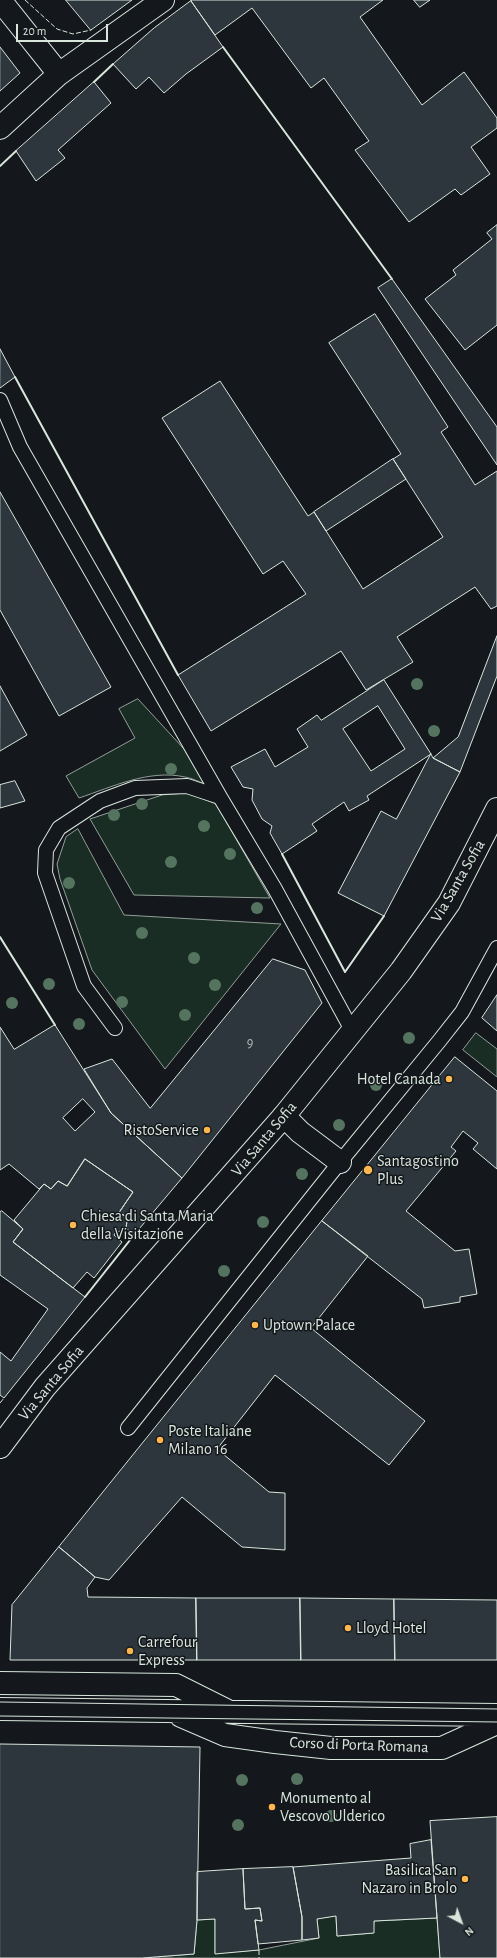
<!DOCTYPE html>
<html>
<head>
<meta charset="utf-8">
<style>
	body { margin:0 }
	#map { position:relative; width:497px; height:1958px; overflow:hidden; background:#14181c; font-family:"Alegreya Sans",sans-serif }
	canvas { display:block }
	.north { position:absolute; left:441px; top:1902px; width:40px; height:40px; -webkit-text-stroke:3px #14181c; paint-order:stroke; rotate:139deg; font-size:11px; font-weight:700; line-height:16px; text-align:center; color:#d8e6dc }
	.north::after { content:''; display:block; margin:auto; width:14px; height:18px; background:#d8e6dc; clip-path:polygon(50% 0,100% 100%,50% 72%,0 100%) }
	.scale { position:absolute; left:16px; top:24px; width:92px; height:18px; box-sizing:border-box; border:2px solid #d8e6dc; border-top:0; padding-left:5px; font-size:12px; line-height:14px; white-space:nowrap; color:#d8e6dc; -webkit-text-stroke:3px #14181c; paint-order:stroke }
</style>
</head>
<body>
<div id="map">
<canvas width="497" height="1958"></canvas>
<div class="north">N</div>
<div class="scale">20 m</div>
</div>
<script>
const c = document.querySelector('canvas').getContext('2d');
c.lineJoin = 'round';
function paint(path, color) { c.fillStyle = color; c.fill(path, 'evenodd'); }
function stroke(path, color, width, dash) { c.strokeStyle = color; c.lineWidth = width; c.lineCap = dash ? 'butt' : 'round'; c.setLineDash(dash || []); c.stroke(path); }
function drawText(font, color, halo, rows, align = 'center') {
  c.font = font + ' "Alegreya Sans",sans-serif'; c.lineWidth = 3; c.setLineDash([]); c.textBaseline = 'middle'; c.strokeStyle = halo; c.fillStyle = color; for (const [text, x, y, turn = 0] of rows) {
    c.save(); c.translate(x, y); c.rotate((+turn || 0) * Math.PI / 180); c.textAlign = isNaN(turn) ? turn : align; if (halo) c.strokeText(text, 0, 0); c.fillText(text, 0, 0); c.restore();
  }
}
const green = new Path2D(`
	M138,699L184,749L205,784C199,782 192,778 185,777C149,769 112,787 79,798L66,776L135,738L119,709Z
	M189,793L216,804L270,898L134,895L90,819L162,795Z
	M78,829L124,915L281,924L165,1069L92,970L60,879L57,864L66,837Z
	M476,1033L497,1049V1077L463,1050Z
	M336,1916L337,1936L373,1933L374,1921L437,1918L440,1958H142L194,1954L197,1920L215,1919V1953L259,1950L319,1938L317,1919Z`);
paint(green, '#1a2d24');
stroke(green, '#939e99', 1);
const building = new Path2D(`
	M66,0H132L91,30Z
	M193,0H383L360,17L422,105L464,72L497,118V128L471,147L490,174L461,195L455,189L409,222L355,150L369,141L324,78L311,88L252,8L215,35L191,1Z
	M414,0H430L420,7Z
	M191,1L223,47L186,74L164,93L149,77L136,89L113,64L154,28Z
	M0,47L20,73L0,91Z
	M94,82L111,103L58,150L65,158L36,181L16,151Z
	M497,225V325L465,350L425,299L456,275L453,270L492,239L487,233Z
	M392,279L497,427V465L378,288Z
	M375,314L448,427L441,432L475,485L497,471V606L491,609L475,587L397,637L413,662L366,690L341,651L211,731L178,675L306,594L283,561L263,574L162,418L220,381L308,516L314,512L363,589L443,537L393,459L401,454L329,343Z
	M0,349L15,377L0,388Z
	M393,459L406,479L326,531L314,512Z
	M0,492L111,687L59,716L0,610Z
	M497,636V676L460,772L433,758L458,737Z
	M384,680L431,754L367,796L369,800L349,811L344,802L312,824L317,831L282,854L270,833L272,826L262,819L252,800L253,789L243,787L231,767L265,749L275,767L308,747L297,729L317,715L321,720ZM378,706L405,749L371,771L343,729Z
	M0,686L27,735L0,751Z
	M431,754L433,758L460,772L384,916L338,893L381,811L396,819Z
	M15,781L25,801L0,808V785Z
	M273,959L305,970L322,1003L182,1178L111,1113L84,1069L112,1059L150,1108Z
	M497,995V1031L482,1018Z
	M55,1025L111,1113L182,1178L134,1235L126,1228L127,1221L124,1215L118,1214L133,1192L85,1159L67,1186L58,1181L51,1189L44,1184L39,1189L9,1164L0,1170V1027L14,1049ZM83,1099L95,1112L75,1131L63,1118Z
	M455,1057L497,1091V1169L473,1149L478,1143L463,1131L451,1147L456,1151L406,1211L455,1251L469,1249L477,1294L460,1297V1302L424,1308L422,1299L322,1221Z
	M85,1159L133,1192L118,1214L124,1215L127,1221L126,1228L121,1231L116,1232L114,1235L122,1242L94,1278L87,1272L73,1288L13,1242L23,1229L14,1220L44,1184L51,1189L58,1181L67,1186Z
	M2,1211L23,1229L13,1242L85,1297L4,1398L0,1395V1352L11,1361L48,1309L0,1275V1212Z
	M322,1221L368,1256L311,1328L425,1421L389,1465L275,1375L217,1449L269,1492L285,1493V1550L242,1547L182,1497L109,1580L95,1577L59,1547Z
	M59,1547L95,1577L87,1588L88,1597L196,1598L197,1660H10L12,1605Z
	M196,1598H300L301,1660H197Z
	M300,1598L394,1599L395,1660H301Z
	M394,1599L497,1600V1660H395Z
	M0,1744L200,1747L197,1920L194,1954L142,1958H0Z
	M497,1817V1958H440L430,1821Z
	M431,1840L437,1918L374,1921V1933L337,1936L336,1916L317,1919L319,1938L302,1940V1917L293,1867L411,1858L410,1844Z
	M293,1867L302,1917V1940L258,1944L255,1920L262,1921L260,1908L245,1909L243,1869Z
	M243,1869L245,1909L260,1908L262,1921L255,1920L259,1950L215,1954V1919L197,1920V1872Z`);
paint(building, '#2c363c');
stroke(building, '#d8e6dc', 1);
const lane = new Path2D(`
	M0,400L20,447L220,797L275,889L353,1032
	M115,1028L84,986L45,873L46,850L59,828L100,801L135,788L187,786L220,797
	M128,1428L340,1162L440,1040L462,1012L497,948`);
const street = new Path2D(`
	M0,0L59,74
	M0,128L59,74L163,0
	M284,1116L300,1132L340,1162
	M0,1683L176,1685L226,1710
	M0,1709L497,1715
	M181,1716L225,1735L275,1742L331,1748H442L497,1723`);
const secondary = new Path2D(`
	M0,1447L45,1387L284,1116L401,971L449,903L497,809`);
stroke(lane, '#d8e6dc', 16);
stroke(street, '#d8e6dc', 24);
stroke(secondary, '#d8e6dc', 24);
stroke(lane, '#14181c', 14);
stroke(street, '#14181c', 22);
stroke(secondary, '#14181c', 22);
stroke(new Path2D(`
	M0,1702L497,1709
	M0,1716L497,1722`), '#d8e6dc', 1);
stroke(new Path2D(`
	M25,0L57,29L73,34L91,30
	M0,1403L4,1398
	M259,1950V1958`), '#d8e6dc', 1, [5, 2]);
stroke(new Path2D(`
	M223,47L392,279
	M94,82L113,64
	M0,166L16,151
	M15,377L178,675
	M282,854L345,972L384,916
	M0,937L55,1025
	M85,1297L134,1235`), '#d8e6dc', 2);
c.fillStyle = '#55745f';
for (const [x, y] of [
	[417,684],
	[434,731],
	[171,769],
	[142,804],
	[114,815],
	[204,826],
	[230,854],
	[171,862],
	[69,883],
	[257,908],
	[142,933],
	[194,958],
	[49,984],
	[215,985],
	[122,1002],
	[12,1003],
	[185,1015],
	[79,1024],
	[409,1038],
	[376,1085],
	[339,1125],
	[302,1174],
	[263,1222],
	[224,1271],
	[297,1779],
	[242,1780],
	[331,1816],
	[238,1825]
]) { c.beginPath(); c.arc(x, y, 6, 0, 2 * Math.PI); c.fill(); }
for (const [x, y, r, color] of [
	[449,1079,4,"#ffb74d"],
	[207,1130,4,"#ffb74d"],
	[368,1170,5,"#ffb74d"],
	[73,1225,4,"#ffb74d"],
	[255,1325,4,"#ffb74d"],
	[160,1440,4,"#ffb74d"],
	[348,1628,4,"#ffb74d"],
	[130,1651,4,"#ffb74d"],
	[272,1807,4,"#ffb74d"],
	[465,1879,4,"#ffb74d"]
]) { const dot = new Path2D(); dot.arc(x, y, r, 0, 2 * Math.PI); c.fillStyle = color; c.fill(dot); stroke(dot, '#14181c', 1.5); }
drawText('14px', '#adbab4', null, [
	["9",250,1043]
]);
drawText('16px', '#d8e6dc', '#14181c', [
	["Via Santa Sofia",458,881,-60],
	["Via Santa Sofia",264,1139,-50],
	["Via Santa Sofia",51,1383,-50],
	["Corso di Porta Romana",359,1745,2]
]);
drawText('16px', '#d8e6dc', '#14181c', [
	["Hotel Canada",441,1079,"right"],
	["RistoService",199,1130,"right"],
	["Santagostino",377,1161],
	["Plus",377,1179],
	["Chiesa di Santa Maria",81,1216],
	["della Visitazione",81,1234],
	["Uptown Palace",263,1325],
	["Poste Italiane",168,1431],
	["Milano 16",168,1449],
	["Lloyd Hotel",356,1628],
	["Carrefour",138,1642],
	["Express",138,1660],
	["Monumento al",280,1798],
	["Vescovo Ulderico",280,1816],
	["Basilica San",457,1870,"right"],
	["Nazaro in Brolo",457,1888,"right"]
], 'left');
</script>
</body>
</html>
